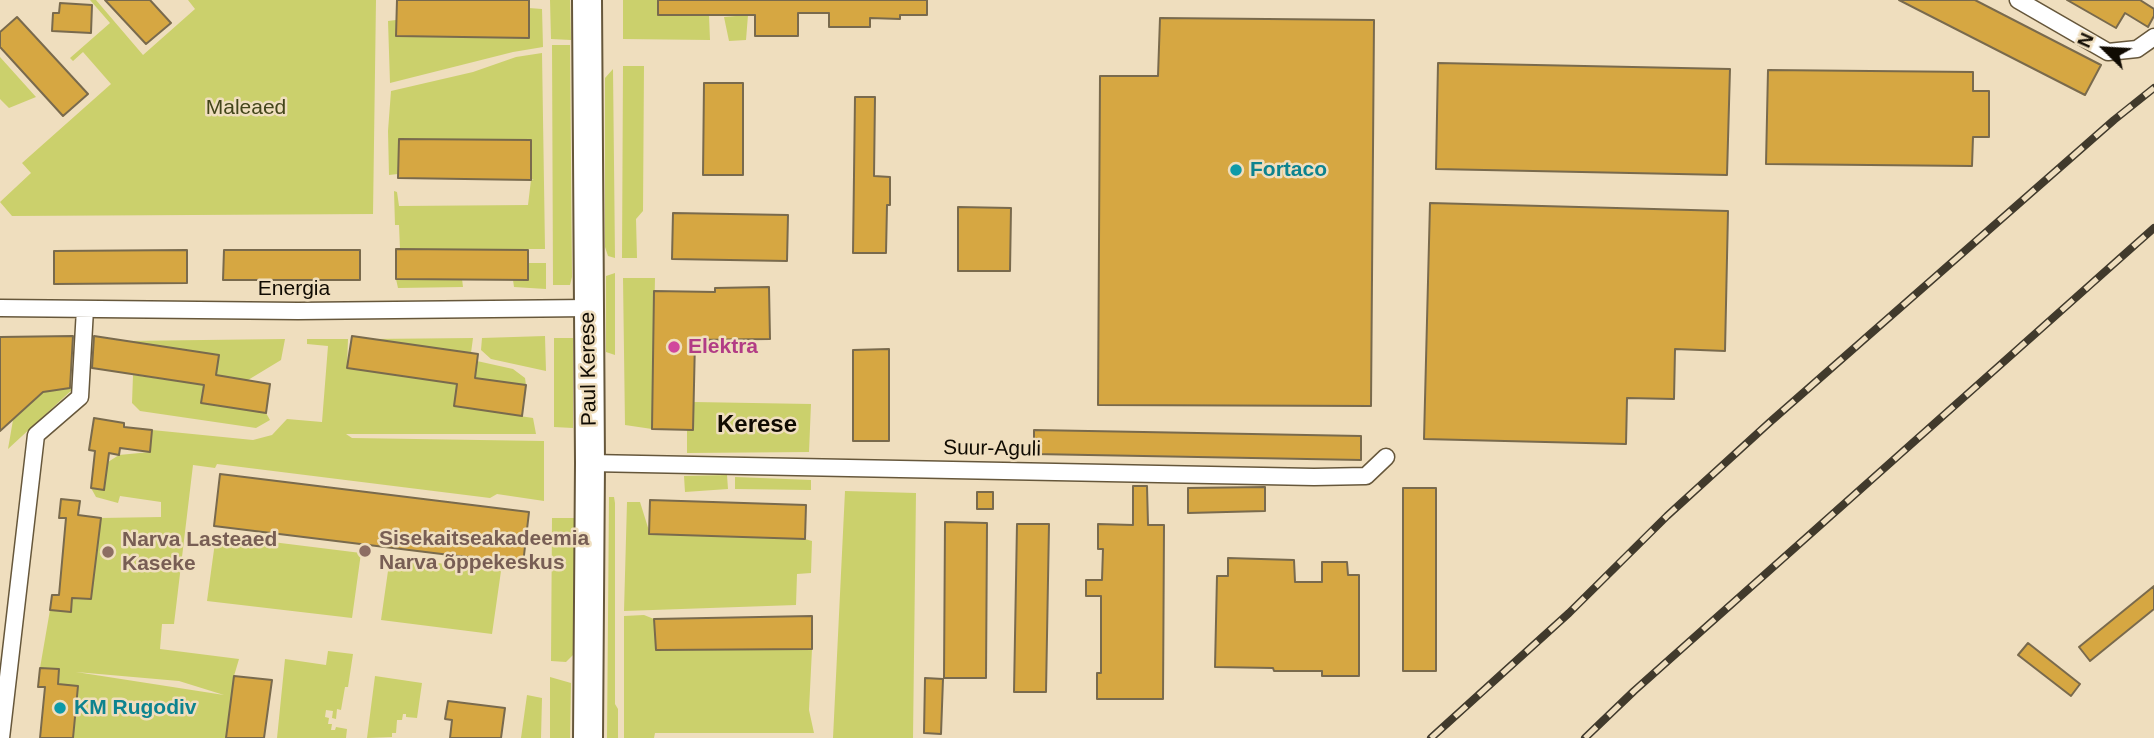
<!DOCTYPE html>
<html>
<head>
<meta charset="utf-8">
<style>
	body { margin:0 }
	#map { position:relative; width:2154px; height:738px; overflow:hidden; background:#efdebe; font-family:Arial,sans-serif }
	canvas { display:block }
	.north { position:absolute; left:2070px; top:14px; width:70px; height:70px; -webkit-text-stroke:5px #efdebe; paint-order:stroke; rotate:294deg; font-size:19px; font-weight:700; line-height:28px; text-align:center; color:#100b02 }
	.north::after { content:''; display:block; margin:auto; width:24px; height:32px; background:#100b02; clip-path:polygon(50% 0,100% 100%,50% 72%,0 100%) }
</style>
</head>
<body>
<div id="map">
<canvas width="2154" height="738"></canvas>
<div class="north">N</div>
</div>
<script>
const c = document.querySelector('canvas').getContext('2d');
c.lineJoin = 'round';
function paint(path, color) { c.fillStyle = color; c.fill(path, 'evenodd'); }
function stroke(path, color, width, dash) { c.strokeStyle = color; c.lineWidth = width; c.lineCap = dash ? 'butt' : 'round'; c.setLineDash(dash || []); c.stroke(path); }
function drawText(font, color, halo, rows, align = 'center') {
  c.font = font + ' Arial,sans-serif'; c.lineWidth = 5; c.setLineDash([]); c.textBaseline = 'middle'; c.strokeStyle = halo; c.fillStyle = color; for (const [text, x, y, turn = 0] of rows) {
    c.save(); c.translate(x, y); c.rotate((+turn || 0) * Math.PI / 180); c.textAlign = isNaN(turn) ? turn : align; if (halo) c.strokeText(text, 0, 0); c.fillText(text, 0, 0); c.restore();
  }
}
paint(new Path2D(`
	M90,0H96L143,55L195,9L188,0H376L373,214L12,216L0,202L31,173L22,163L111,84L83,52L73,61L70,58L110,23Z
	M550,0H570L571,40L551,39Z
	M623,0H658V15H709L710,40L623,39Z
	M529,8L542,9L543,47L513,52L390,83L388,21L396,20V36L528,38Z
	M748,15L746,40L729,41L724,17Z
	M552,45H570L572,277L570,285H553Z
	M542,53L545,249H400L399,225H395L394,191L397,192L399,206L528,205L531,180L534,179H531V140L399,139L398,174L389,175L388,131L391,91L473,72L516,57Z
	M0,57L36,97L9,108L0,99Z
	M623,66H644L643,211L636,219L637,258H622Z
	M613,69L615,258L608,256L605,247V78Z
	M528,263H546V289L514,287L513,280Z
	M615,273V355L606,352V276Z
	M623,278H655L652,429L625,425Z
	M396,279H462L463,287L398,288Z
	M545,336L546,371L491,359L481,350L482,338Z
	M473,338L471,353L370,339Z
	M554,338H573V428L554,427Z
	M285,339L281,360L248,380L216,375L122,341Z
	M307,339H348L347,368L457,384L454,406L533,418L536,434H346L352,438L544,441V501L497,494L490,498L217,464L215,468L193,465L174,624H162L160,649L239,659L234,676L226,738H73L78,686L58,684L59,670L40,668L50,610L71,612L72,598L91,599L101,518L161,517V502L120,496L118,503L96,497L91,488L104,489L108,462L119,455L150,452L152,430L253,440L272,435L287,419L322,422L328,346L307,344ZM76,672L179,681L224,695Z
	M477,361L513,369L525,378L526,385L475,378Z
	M133,375L204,385L201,403L266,413L270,420L256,428L140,411L132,403Z
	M74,388L8,449L13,420L43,392Z
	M694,402L811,404L809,452L687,453V430L693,429Z
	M727,475L728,489L685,492L684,476Z
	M735,477L811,480V490L735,489Z
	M845,491L916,493L913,738H833Z
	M609,497H614L615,503V704L618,709V738H607Z
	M627,502H640L650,534L805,539L812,541L811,573L797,574L796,605L624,611Z
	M552,518H574V654L566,662L551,661Z
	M216,535L361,553L352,618L207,601Z
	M390,557L501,571L492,634L381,620Z
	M644,615L654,619L656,650L812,649L809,710L814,733H655L654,738H624V616Z
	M328,651L353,654L348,687H345L341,710L337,709L336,719L332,718L333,711L326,710L325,717L329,718L328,724H332L331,730H335L336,727L347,729L346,738H277L285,659L326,665Z
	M375,676L422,683L417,718L406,717V714H403L402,720H397L396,733H392V737L367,738Z
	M550,677L571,683L570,738H550Z
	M527,695L542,698L541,738H521Z`), '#cbd06c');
const building = new Path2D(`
	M105,0H150L171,23L146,44Z
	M397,0H529V38L396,36Z
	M658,0H927V15H900V19L870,18V27H829V13H798V36H755V15H658Z
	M1899,0H1975L2101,65L2085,95Z
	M2067,0H2140L2154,9V16L2148,27L2125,13L2116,28Z
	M60,3L92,5L91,33L52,31L53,13H59Z
	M17,17L88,94L63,116L0,47V32Z
	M1160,18L1374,20L1371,406L1098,405L1100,76H1158Z
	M1438,63L1730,69L1727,175L1436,169Z
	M1768,70L1973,72V91H1989V137H1973L1972,166L1766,164Z
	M704,83H743V175H703Z
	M855,97H875L874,176L890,177V205H887L886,253H853Z
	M399,139L531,140V180L398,178Z
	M1430,203L1728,211L1725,351L1675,349L1674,399L1627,398L1626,444L1424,439Z
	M958,207L1011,208L1010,271H958Z
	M673,213L788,215L787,261L672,259Z
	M396,249L528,250V280L396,279Z
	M187,250V283L54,284V251Z
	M224,250H360V280H223Z
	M769,287L770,339L695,340L693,430L652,429L654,291L715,292V288Z
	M73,336L70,388L43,392L0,431V337Z
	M94,336L219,355L216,375L270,384L266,413L201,403L204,385L92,368Z
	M352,336L478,354L475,378L526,385L522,416L454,406L457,384L347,368Z
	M889,349V441H853V350Z
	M94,418L124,423V427L152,430L150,452L120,448L119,455L109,453L104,490L91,488L95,451L89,450Z
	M1034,430L1361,436V460L1034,454Z
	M220,474L529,512L523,564L214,526Z
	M1133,486H1147L1148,525H1164L1163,699H1097V673H1101V596H1086V580H1102L1103,549H1098V524L1133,525Z
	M1265,487V511L1188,513V488Z
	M1403,488H1436V671H1403Z
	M977,492H993V509H977Z
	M61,499L80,501L78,515L101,518L91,599L72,598L71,612L50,610L52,595H59L66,518H59Z
	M650,500L806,505L805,539L649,534Z
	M945,522L987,523L986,678H944Z
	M1017,524H1049L1046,692H1014Z
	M1228,558L1294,560L1295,582H1322V562H1347L1348,575H1359V676H1322V671H1274L1273,668L1215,667L1217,576H1228Z
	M2154,586V609L2090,661L2079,647Z
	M812,616V649L656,650L654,619Z
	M2028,643L2080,684L2071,696L2018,655Z
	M40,668L59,669L58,684L78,686L73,738H40L45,687H38Z
	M234,676L272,680L264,738H226Z
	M925,678L943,679L941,734L924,733Z
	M448,701L505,708L501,738H450L452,720L445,719Z`);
paint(building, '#d6a742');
stroke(building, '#796a4d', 2);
const street = new Path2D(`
	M2018,0L2108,52L2137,49L2154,37
	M0,308L298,311L589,308
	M590,463L1314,477L1366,476L1386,457
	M1,738L36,435L80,397L85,309`);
const highway = new Path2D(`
	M587,0L590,463L588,738`);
stroke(street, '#66573b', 19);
stroke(highway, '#66573b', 32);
stroke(street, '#fff', 16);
stroke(highway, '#fff', 28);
const rail = new Path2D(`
	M1431,738L1569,613L1667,516L1770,422L2114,120L2154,88
	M1585,738L1634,691L2154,228`);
stroke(rail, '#413a2c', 8);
stroke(rail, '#efdebe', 5, [16]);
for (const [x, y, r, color] of [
	[1236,170,7,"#0f9aa8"],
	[674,347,7,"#d1479c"],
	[365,551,7,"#8d6e63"],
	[108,552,7,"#8d6e63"],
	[60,708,7,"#0f9aa8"]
]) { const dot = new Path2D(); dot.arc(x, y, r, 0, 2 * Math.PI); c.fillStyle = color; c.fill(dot); stroke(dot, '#efdebe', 2.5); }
drawText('21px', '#43451a', '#efdebe', [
	["Maleaed",246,108]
]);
drawText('bold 21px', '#0d838f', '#efdebe', [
	["Fortaco",1250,170],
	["KM Rugodiv",74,708]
], 'left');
drawText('21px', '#100b02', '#efdebe', [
	["Energia",294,289],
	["Paul Kerese",589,369,-91],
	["Suur-Aguli",992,449,1]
]);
drawText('bold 21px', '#b23c85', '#efdebe', [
	["Elektra",688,347]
], 'left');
drawText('bold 21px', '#785e54', '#efdebe', [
	["Sisekaitseakadeemia",379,539],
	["Narva õppekeskus",379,563],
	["Narva Lasteaed",122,540],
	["Kaseke",122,564]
], 'left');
drawText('bold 24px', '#100b02', '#efdebe', [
	["Kerese",757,425]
]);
</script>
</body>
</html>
